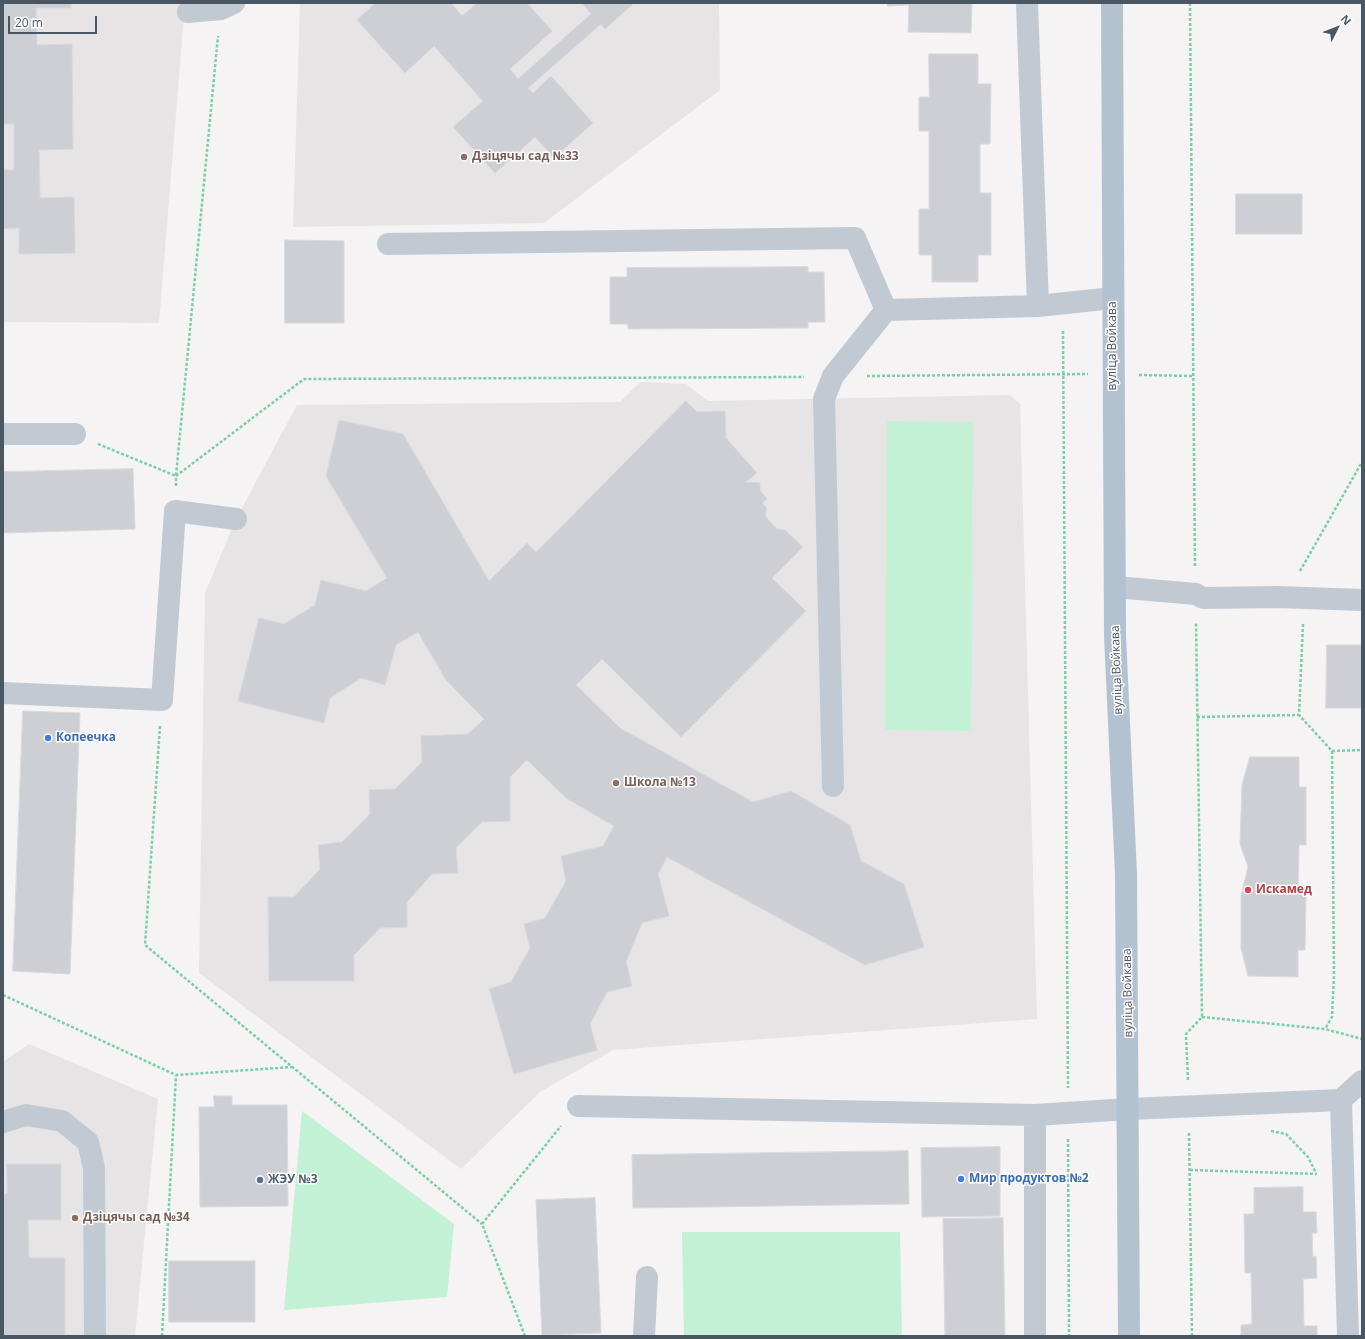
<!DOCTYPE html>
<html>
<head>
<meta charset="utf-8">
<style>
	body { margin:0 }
	#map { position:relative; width:1365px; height:1339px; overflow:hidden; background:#f5f3f3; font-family:"Open Sans",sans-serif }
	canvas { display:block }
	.frame { position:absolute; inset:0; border:4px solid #4a5661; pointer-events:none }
	.north { position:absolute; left:1317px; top:8px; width:40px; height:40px; -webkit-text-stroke:3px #fff; paint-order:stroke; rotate:48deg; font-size:11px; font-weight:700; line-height:16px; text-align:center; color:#4a5661 }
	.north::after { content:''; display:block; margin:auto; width:14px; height:18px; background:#4a5661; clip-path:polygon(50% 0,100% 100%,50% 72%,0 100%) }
	.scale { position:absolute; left:8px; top:16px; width:89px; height:18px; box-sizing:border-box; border:2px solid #4a5661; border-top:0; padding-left:5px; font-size:12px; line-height:14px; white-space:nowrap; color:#4a5661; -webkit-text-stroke:3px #fff; paint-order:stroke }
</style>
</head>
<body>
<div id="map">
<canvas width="1365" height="1339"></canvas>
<div class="frame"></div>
<div class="north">N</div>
<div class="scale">20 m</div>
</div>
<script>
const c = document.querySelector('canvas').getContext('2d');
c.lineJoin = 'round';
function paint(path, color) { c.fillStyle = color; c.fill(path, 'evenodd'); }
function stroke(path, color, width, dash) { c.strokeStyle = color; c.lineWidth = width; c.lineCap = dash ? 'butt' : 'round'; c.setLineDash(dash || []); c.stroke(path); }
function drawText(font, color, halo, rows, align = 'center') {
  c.font = font + ' "Open Sans",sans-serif'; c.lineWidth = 3; c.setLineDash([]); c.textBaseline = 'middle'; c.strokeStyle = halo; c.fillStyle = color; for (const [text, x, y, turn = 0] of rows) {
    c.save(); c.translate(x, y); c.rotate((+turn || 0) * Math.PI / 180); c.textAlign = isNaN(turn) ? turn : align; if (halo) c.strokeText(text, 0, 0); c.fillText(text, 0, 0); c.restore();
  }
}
paint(new Path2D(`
	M3,3H185L159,323L3,322Z
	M300,3H719L720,90L544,223L293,227Z
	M640,382L686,384L708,401L1010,395L1020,404L1037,1019L613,1050L540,1092L461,1169L199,973L205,593L236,519L297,405L620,402Z
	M29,1044L158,1099L135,1336H3V1062Z`), '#e6e4e5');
paint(new Path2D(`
	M887,421L973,422L971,731L885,730Z
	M302,1111L454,1224L447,1297L284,1310Z
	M682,1232H900L902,1336H684Z`), '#c3f1d5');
const building = new Path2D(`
	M3,3H71V8H36L37,45L72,44L73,149L39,150L40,198L74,197L75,253L19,254V228L3,229V170H14V124H3Z
	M376,3H451L462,16L477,3H527L552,31L510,69L518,79L591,14L582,3H634L605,29L601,24L528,88L533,93L551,76L593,123L554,158L535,137L495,173L453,127L483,101L434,46L405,73L357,20Z
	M888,3H972L971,33L908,32L909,5L888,6Z
	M929,54H978V84H991L990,144H980V193H991V255H978V282H932V255H919V209H929V131H919V97H929Z
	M1236,194H1302V234H1236Z
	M285,240L344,241V323H285Z
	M808,267V272H824L825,322H808V328L628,329V324H610V277H627V268Z
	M686,401L697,412L725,411L726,438L757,473L746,482L760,483V490L767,499L762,503L767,508L765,516L777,529L785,530L803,547L772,578L806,611L681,737L602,659L576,685L620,728L753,802L791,791L850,825L861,861L904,884L924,947L865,965L667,857L658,874L669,916L642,923L626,962L632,986L607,992L590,1024L597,1050L514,1074L489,989L511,982L530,948L524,924L545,918L566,881L561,856L603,846L614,826L566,798L527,760L510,777V821L482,822L456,848L458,873L432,874L407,902V927L380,928L354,955V981H269L268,897H294L320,869L318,845L342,842L370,814L369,790L395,789L422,762L421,736L468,734L484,719L446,680L418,632L396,645L385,685L361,678L330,698L324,723L238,701L259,618L284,624L315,605L321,580L366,591L387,578L326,476L339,420L403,434L489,581L527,543L536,552Z
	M133,469L135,529L3,533V472Z
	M1327,645H1362V708H1326Z
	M23,711L80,713L70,974L13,971Z
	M1250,757H1299V787H1306V845H1299L1298,895H1306L1305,950H1298V977L1248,976L1241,948V896L1248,867L1240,844L1242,785Z
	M214,1096H232V1105H287L288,1206L200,1207L199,1107H214Z
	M1000,1147V1216L922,1217L921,1148Z
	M908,1151L909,1204L633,1208L632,1155Z
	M7,1164H61V1220H28L29,1258H65V1336H3V1194H7Z
	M1303,1187V1212H1316L1317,1233H1312L1313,1257L1316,1256L1317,1278L1303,1279L1304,1326H1317V1336H1241V1325L1252,1324L1251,1273H1245L1244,1214H1254V1188Z
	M595,1198L601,1333L542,1335L536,1200Z
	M1003,1218L1005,1336H945L943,1219Z
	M169,1261H255V1322H169Z`);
paint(building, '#cdcfd5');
stroke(building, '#d7d9de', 1);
stroke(new Path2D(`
	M1190,3L1195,568
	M1063,331L1068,1088
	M1139,375L1193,376
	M867,376L1088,374
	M98,444L176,476L218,36
	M176,486V476L304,379L804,377
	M1300,571L1362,462
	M1303,624L1299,715L1332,751L1334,975L1332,1017L1325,1029
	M1197,717L1299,715
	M160,726L145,945L482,1224
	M1332,751L1362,750
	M3,995L176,1075L292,1067
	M1202,1017L1325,1029L1362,1039
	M1188,1080L1186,1034L1202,1017L1196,623
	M1271,1131L1286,1134L1308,1157L1316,1173
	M1189,1133L1192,1336
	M1068,1139L1069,1336
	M1190,1170L1317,1174
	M162,1336L176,1075
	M525,1336L482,1224L561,1126`), '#7ad0a6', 2.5, [3, 2]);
stroke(new Path2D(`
	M1027,3L1038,306
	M188,12L221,9L234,3
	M388,244L855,238L886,310L1038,306L1113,298
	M3,434H75
	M1115,587L1196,594L1203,598L1277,597L1362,600
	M3,693L162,700L175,511L236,519
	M833,786L824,399L833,376L886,310
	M1341,1100L1348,1336
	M578,1106L1035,1115L1129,1109L1341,1100L1362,1081
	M1035,1115V1336
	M3,1122L26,1115L62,1121L88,1142L94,1168L95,1336
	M644,1336L647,1277`), '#c1cad2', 22);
stroke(new Path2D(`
	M1112,3L1115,636L1126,874L1129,1336`), '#b3c2d1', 22);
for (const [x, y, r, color] of [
	[464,157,4,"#8d6e63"],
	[48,738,4,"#3f7fe0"],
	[616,783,4,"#8d6e63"],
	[1248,890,4,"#e0444e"],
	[961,1179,4,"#3f7fe0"],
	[260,1180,4,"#5c6f8a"],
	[75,1218,4,"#8d6e63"]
]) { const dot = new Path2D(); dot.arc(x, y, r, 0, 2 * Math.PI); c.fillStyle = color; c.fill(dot); stroke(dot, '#fff', 1.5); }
drawText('bold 12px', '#785e54', '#fff', [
	["Дзіцячы сад №33",472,157],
	["Школа №13",624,783],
	["Дзіцячы сад №34",83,1218]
], 'left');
drawText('12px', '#4a5661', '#fff', [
	["вуліца Войкава",1113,346,-90],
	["вуліца Войкава",1117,670,-92],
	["вуліца Войкава",1128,993,-91]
]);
drawText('bold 12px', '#366cbe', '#fff', [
	["Копеечка",56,738],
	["Мир продуктов №2",969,1179]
], 'left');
drawText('bold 12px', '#be3a42', '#fff', [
	["Искамед",1256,890]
], 'left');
drawText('bold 12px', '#4e5e75', '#fff', [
	["ЖЭУ №3",268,1180]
], 'left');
</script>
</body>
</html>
